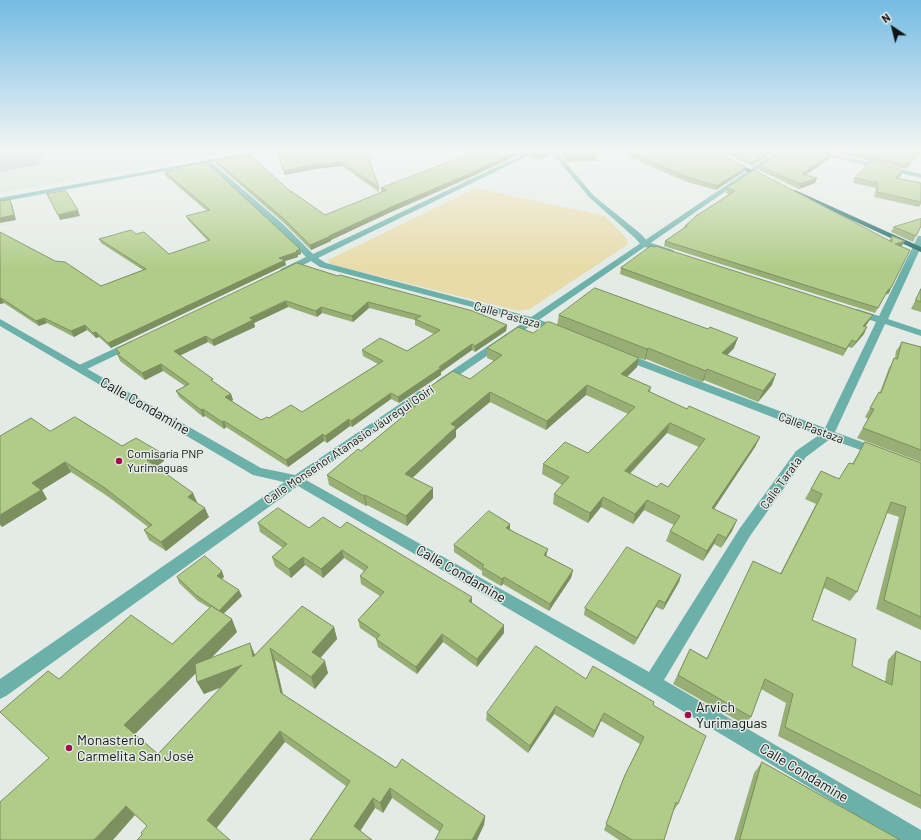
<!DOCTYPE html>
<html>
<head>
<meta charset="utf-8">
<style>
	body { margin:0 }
	#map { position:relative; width:921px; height:840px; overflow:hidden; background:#e4ebe6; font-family:Barlow,sans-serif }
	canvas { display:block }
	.north { position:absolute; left:873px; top:8px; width:40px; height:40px; -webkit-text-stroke:3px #e4ebe6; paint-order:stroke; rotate:325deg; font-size:11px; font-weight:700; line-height:16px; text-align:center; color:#131514 }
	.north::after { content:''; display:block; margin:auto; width:14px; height:18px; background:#131514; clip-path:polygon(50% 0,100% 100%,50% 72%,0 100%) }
</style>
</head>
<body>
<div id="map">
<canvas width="921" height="840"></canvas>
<div class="north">N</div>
</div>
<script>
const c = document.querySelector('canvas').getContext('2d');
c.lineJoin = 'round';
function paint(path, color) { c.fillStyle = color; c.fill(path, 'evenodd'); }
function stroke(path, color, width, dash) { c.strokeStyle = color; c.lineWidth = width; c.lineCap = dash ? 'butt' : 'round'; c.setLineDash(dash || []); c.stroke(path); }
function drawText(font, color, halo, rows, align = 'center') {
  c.font = font + ' Barlow,sans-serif'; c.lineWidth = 3; c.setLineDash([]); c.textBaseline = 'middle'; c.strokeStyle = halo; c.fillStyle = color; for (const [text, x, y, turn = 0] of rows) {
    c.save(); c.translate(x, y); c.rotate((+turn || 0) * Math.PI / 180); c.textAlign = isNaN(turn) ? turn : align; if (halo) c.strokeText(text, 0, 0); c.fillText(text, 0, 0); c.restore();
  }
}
paint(new Path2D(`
	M0,151H238L0,193Z`), '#d4e2d9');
paint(new Path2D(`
	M476,188L605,216L628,240L627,245L530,309L518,311L330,264L328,260Z`), '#e8dba9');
paint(new Path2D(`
	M0,151H47L38,165L0,172Z`), '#adb2ae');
paint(new Path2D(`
	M530,151H538L318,258L326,263L535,318L561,328L562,330L561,332L557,333L529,322L320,267L311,261L287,273H281L280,271L281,269L306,257L277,228L205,162L210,161L283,224L313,254Z
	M550,151H556L594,196L641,234L648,242L673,250L674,252L673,254H667L642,246L635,238L590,198Z
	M805,151H817L921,174V178Z
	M918,236H921V247L888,319L921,330V336L885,324L835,432L881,449L883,452L881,455L877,456L830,439L806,457L750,536L664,680L921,830V840H897L646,689L298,486L6,696L0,699V679L292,477L297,475L649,672L740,528L796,451L819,435L619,358L618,356L623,353L627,354L825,428L876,322L854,314L852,312L857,309L879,316Z
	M131,341L135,342L136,344L135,346L85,370L81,371L76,368L77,366Z`), '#6bb0a9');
paint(new Path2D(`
	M258,151H272L0,202V198Z
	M777,151H784L446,384H438L436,382L438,380Z
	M0,319L261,468L295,475L419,391H427L429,394L302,483L297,485L253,475L0,326Z`), '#6bb0a9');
paint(new Path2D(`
	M708,151H716L768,179L763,180Z
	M795,190L921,247V252L793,193V191Z`), '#1e6964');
paint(new Path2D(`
	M277,151H366L379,188V192L342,166L315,169L285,175Z
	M560,151H592L597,157V161L567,162Z
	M615,151H714L745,171L716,190L687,182Z
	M720,151H774L752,166Z
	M825,151H921V154L919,153L906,169Z
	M530,153L551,155L539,160L529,157Z
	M831,154L830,158L806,175L817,178L815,183L799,189L759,170L760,166Z
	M215,160L291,193L325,215L381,193V188L471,177L391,212L331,240V241L311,250L284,223L216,164Z
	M180,167L300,249L301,254L298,255V257L285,261L286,265L111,348L99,337L96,338L87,330L74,337L47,323L39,326L4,303L0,304V232L101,286L143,270L101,243L99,239L136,234L169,254L208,241L188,220L186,216L207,211L166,176L165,172L180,169Z
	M903,170L901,175L898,178L921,183V204L919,207L874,197L876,188L853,183L855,178Z
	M727,188L889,241L892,236L902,246H901L889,293L885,295L875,313L664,246L665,241L684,228L685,226L729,194L726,193Z
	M921,226L913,242L891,232L894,227Z
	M621,268L873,315L865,327L864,334L852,348L848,347L843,356L620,274Z
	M338,276L507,325L506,331L475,352L472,350L441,372V375L399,403L391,399L352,427L350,426L327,443L324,441L288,467L226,427L224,429L205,416L203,417L179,397L176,391L185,386L163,371L145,380L120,361L117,354H118L116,349ZM288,307L317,317L322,313L353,322L369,308L415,320V325L434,334L407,351L362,350L363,356L378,364L302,412L269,418L261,420L232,401L233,400L231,394L214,382L180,355L208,342L214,346L255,327L254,323Z
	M921,289V312L911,309Z
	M559,315L734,348L727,355L772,385L758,402L704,380L702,382L646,359L645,360L639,358L637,367L627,377L651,387L650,392L687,409L760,437L755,447L714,509L737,520L732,531L721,548L714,544L703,561L666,541L670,531L674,525L644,510L633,524L601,507L588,523L553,504L554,494L562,485L542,474L543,464L588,453L628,414L586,395L546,430L490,402L456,430V437L412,478L433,488V498L407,526L367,505L366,506L329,485L327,475L361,451L411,410L410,400L470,379L494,361L487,358V348L557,325ZM667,433L699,447L668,487H657L630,474Z
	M902,342L921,347V462L857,438L868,419L865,417L879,392H880L889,368L895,358L896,351Z
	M50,431L122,446L160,452L164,461L156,467L193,493L196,503L209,517L166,551L149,540L144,530L148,527L110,498L71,472L42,490L47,499L2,527L0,525V436Z
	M865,442L921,463V630L876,609L899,517L887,513L857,592L850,601L824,588L812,620L852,666L885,682L888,660L896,651L921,662V809L778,736L786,703L761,689L751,717L745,725L673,684L690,649L707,658L753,561L780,574L816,504L805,499L821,471L839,479L852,464Z
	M258,523L309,528H340L472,603L504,633L477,667L443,642L417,674L378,647L376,639L360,628L358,620L380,596L361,584L360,576L364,571L344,558L323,578L305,565L291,578L275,566L272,557L283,548L260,532Z
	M510,529L547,556L573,570L571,578L549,611L503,584L501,586L482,575V571L454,552V545Z
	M681,575L679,582L663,610L656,607L634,645L584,615L585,608Z
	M177,577H224L222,579L242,596L223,614L237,632L211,658L255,655L302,606L334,627L337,639L320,658L328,673L315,689L275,660L283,694L396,768L485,816L484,825L440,832L392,798L383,813L375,808L360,831L310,840L346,786L285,742L142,835L147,826L135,815L49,758L59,679L172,644L210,608L198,601L179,583ZM196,673L197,682L204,694L222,687L158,754L135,734Z
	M586,679L653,705L678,804L674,810V809L664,840H619L604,830L622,781L640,744L601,721L593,738L554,714L528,753L486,720L487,713Z
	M762,762L900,840H734L754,773Z`), '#97af75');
paint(new Path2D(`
	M518,151H526L471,177L391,212L331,240V241L311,250L310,245L391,207Z
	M550,151H551V155L539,160L540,155Z
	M769,151H774L752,166L753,162Z
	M920,151L919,153L906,169L908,165Z
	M831,154L830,158L801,178L802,174Z
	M342,162V166L315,169L285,175L284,171L314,165Z
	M746,167L745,171L716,190L717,186Z
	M903,170L901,175L894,183L896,178Z
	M817,178L815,183L799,189L800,184Z
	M10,200L12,204L16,220L0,223V218Z
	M78,210L80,216L60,220L58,215Z
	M905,241L902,246L892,249L895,244Z
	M300,249L301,254L298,255V257L285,261L286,265L111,348L108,343L279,258Z
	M891,288L889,293L885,295L875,313L888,290Z
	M0,298H1L4,303L0,304Z
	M286,301L288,307L254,323L255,327L214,346L212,340L250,318Z
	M368,302L369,308L353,322L352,316Z
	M321,307L322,313L317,317L316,311Z
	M873,315L869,321L860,333L863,326Z
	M44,318L47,323L39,326L36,321Z
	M85,325L87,330L74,337L71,331Z
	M507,325L506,331L475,352V346Z
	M867,327L864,334L852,348L856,342Z
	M96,332L99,337L96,338L93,333Z
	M206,336L208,342L177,357L174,351Z
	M738,338L734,348L719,364L722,353Z
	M852,340L848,347L843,356L846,349Z
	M472,344V350L441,372V375L399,403L398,397Z
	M648,348L646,359L645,360L647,349Z
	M639,358L637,367L619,384L621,374Z
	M161,364L163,371L145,380L142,373Z
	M707,369L704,380L702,382L706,371Z
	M776,374L772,385L758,402L763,391Z
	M587,385L586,395L546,430L547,421Z
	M490,392V402L456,430V437L406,484L405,474L451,424Z
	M391,393V399L352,427L351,421Z
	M231,394L233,400L227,403L225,397Z
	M203,409L205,416L203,417L201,410Z
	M349,419L350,426L327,443L325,436Z
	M224,421L226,427L224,429L222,422Z
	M670,423L667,433L622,481L625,471Z
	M323,434L324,441L288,467L286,460Z
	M760,437L755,447L708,518L712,508Z
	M160,452L164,461L151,470L147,460Z
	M65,462L71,472L42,490L47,499L2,527L0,524V515L32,483Z
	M433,488V498L407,526L406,516Z
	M193,493L197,502L191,506L188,497Z
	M365,495L367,505L366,506L364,496Z
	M603,497L601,507L588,523L590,513Z
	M647,500L644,510L633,524L635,514Z
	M205,508L209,517L166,551L161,542Z
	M737,520L732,531L721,548L726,538Z
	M510,524V531L506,528Z
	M718,534L714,544L703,561L707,551Z
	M548,549L546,557L544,555Z
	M342,550L344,558L323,578L321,569Z
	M303,557L305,565L291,578L289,569Z
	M573,570L571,578L549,611L550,604Z
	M222,571L224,577L219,581L217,576Z
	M681,575L679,582L663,610L665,603Z
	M504,577L503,584L501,586L502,579Z
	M239,590L242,596L221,616L219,611Z
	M472,597V605L469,601Z
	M659,600L656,607L634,645L637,638Z
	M232,619L237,632L133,736L124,725Z
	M504,625V633L477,667V659Z
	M334,627L337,639L315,664L312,652Z
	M442,634L443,642L417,674L416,667Z
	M250,643L255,655L253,657Z
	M270,648L275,660L285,704L281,693Z
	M325,661L328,673L315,689L311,677Z
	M242,665L248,676L204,694L197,682Z
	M556,706L554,714L528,753L530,746Z
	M604,713L601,721L593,738L595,731Z
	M280,731L285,742L215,830L207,820Z
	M390,788L392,798L383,813L380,803Z
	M373,798L375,808L357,836L354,826Z
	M126,806L135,815L113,840H94Z
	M485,816L484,825L477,840H472Z`), '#7b8f5f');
const building = new Path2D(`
	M277,151H366L379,188L342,162L314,165L284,171Z
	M478,151H518L471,173L391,207L329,236H331L310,245L283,218L215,160L250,155L292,193L291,191L325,215L387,190L381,188Z
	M533,151H550L540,155L530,153Z
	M563,151H592L597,157L568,158Z
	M626,151H714L746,167L717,186L688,177Z
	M730,151H769L753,162Z
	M782,151H818L831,154L802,174L817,178L800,184L760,166Z
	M845,151H920L908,165Z
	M206,162L300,249L296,251L297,252L279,258L285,260L108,343L96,332L93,333L85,325L71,331L44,318L36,321L1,298H0V232L55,261L65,262L101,286L146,269L99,239L131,230L136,234L144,232L169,254L210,240L186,216L210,210L165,172L182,169L180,167Z
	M870,162L903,170L896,178L921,183V202L877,192L878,183L855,178Z
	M754,170L892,242V236L905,241L895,244L910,250L891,288L888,290L878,308L665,241L687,226H685L696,216L735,191L727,188Z
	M66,191L78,210L58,215L47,194Z
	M10,200L14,215L0,218V201Z
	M921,219V226L916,236L894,227Z
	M651,246L654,247L656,246L873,315L863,326L867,327L856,342L852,340L846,349L621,268Z
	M297,263L338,276L340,275L473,311L507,325L475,346L472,344L439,367L441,368L398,397L391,393L351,421L349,419L325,436L323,434L286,460L224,421L222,422L203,409L201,410L176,391L189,384L161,364L142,373L117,354L120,353L116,349ZM286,301L316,311L321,307L352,316L368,302L421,316L415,319L440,330L407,351L380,338L362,350L383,361L302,412L291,405L269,418L267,417L261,420L225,397L231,394L211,380L213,379L174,351L206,336L212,340L253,320L250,318Z
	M595,288L708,329L710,327L738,338L722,353L776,374L763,391L707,369L706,371L648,348L647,349L559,315Z
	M921,289V302L916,300Z
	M547,322H550L639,358L621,374L651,387L648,391L687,409L689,406L760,437L712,508L737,520L726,538L718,534L707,551L670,531L680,516L647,500L635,514L603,497L590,513L554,494L569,477L543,464L565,442L588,453L635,407L587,385L547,421L490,392L451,424L456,427L405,474L433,488L406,516L365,495L364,496L327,475L358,449L361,451L418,404L410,400L453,371L470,379L502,355L487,348L518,327L533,333ZM670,423L705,439L668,487L661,483L657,487L625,471Z
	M902,342L921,347V450L863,428L874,409L870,408L879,392L881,393L894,358L897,359Z
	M75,417L122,446L136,438L160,452L147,460L193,493L188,497L205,508L161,542L144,530L152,525L105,488L65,462L32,483L41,490L0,515V436L31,418L50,431Z
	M865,442L921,463V617L884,600L906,507L891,502L857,592L827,577L812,620L856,639L852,666L892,685L896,651L921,662V796L785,727L793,694L765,679L751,717L678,675L690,649L707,659L753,561L781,574L822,494L811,489L821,471L839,479L849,463L853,464Z
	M278,508L309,528L323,517L340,528L347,522L472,597L469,601L504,625L477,659L442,634L416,667L376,639L380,635L358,620L384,592L360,576L368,567L342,550L321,569L303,557L289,569L272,557L287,544L258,523Z
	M489,511L510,524L506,528L548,549L544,555L573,570L550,604L504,577L502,579L482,567L484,565L454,545Z
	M627,547L681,575L665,603L659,600L637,638L585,608Z
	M205,556L222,571L217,576L239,590L219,611L196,595L177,577Z
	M212,606L232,619L124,725L158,754L242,665L197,682L195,664L250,643L253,657L302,606L334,627L312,652L325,661L311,677L270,648L281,693L396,768L402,759L485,816L472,840H435L443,825L390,788L380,803L373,798L354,826L372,840H310L350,781L280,731L207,820L230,840H137L142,835L141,833L147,826L126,806L94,840H0V802L49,758L0,712L48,671L59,679L131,615L172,644Z
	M536,646L586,679L593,666L654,702L653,705L706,736L678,804L676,802L664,840H632L606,824L625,775L644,737L604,713L595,731L556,706L530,746L487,713Z
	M762,762L900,840H740Z`);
paint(building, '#b0cc88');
stroke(building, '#7b8f5f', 1);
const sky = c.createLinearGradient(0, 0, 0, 269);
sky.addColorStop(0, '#74bbe4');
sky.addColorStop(0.56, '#f3f6f4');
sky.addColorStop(1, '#f3f6f400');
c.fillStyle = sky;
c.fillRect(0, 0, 921, 269);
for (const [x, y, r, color] of [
	[119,461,4,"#a20d4e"],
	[688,715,4,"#a20d4e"],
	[69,748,4,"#a20d4e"]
]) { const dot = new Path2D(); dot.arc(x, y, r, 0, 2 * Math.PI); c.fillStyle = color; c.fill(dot); stroke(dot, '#e4ebe6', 1.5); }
drawText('12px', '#131514', '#e4ebe6', [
	["Calle Pastaza",507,315,16],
	["Calle Pastaza",811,428,20],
	["Calle Monseñor Atanasio Jáuregui Goiri",349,445,-34],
	["Calle Tarata",781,483,-54]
]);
drawText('12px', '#131514', '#e4ebe6', [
	["Comisaría PNP",127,454],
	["Yurimaguas",127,468]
], 'left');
drawText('14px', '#131514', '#e4ebe6', [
	["Calle Condamine",145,406,30],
	["Calle Condamine",461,574,30],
	["Calle Condamine",804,773,31]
]);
drawText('14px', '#131514', '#e4ebe6', [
	["Arvich",696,707],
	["Yurimaguas",696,723],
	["Monasterio",77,740],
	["Carmelita San José",77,756]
], 'left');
</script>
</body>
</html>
